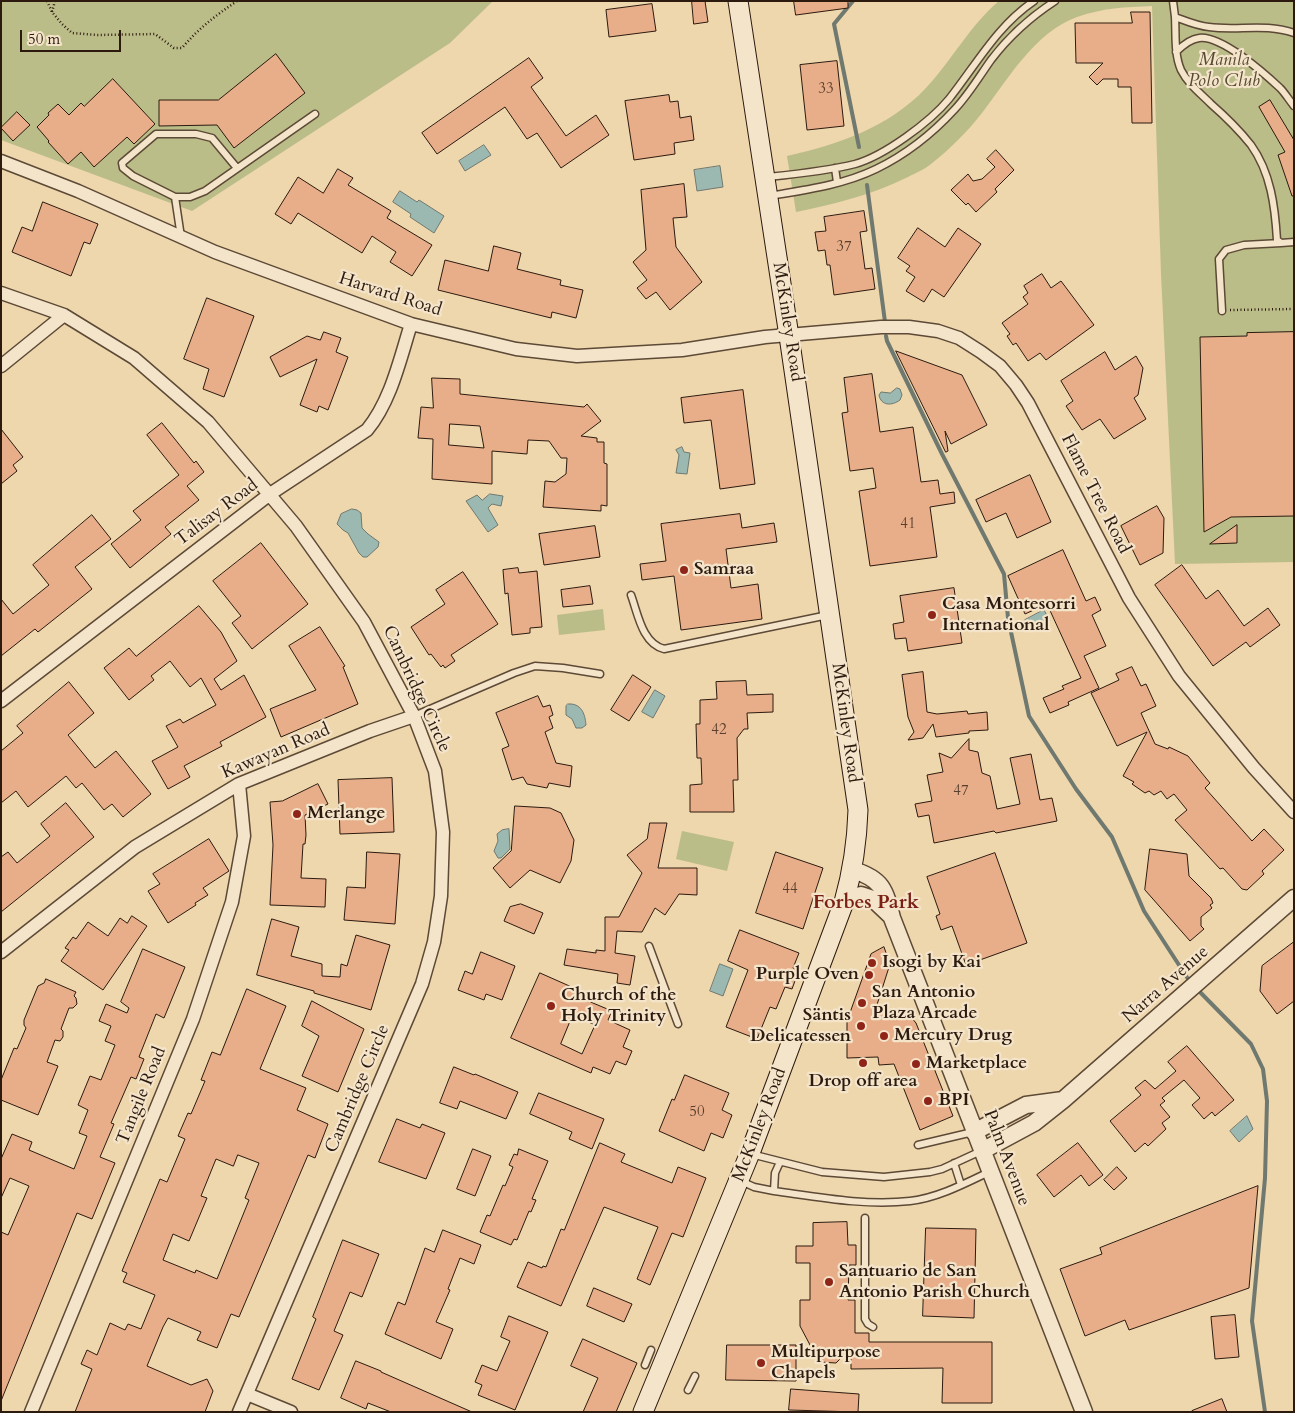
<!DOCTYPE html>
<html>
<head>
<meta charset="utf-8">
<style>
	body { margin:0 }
	#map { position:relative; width:1295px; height:1413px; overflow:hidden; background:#eed6ad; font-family:Cardo,serif }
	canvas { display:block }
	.frame { position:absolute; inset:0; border:2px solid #2c1a0f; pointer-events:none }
	.scale { position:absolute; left:20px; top:30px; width:101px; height:22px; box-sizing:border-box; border:2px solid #2c1a0f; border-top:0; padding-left:6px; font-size:15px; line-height:18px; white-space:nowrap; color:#2c1a0f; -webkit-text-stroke:4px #f4e4ca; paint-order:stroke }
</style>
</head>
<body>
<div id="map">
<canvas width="1295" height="1413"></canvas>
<div class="frame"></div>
<div class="scale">50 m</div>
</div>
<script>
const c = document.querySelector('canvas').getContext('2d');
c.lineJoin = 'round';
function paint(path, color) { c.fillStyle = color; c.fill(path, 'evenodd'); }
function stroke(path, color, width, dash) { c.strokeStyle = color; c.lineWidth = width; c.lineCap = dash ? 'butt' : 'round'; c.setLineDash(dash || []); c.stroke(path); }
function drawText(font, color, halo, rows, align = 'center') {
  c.font = font + ' Cardo,serif'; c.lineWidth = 4.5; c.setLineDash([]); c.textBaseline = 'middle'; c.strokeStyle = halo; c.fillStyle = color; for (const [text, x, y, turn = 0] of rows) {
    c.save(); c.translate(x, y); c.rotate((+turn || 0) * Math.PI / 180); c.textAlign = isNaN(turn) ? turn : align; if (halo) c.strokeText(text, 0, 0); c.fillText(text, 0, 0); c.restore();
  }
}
paint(new Path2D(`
	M1,1H493L450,43L192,211L1,140Z
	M999,1H1294V562L1175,564L1161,274L1152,6C1126,7 1102,8 1077,17C1034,33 1009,78 982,113C967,132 950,149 931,164C924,170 915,173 908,177C872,195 834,204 796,212L787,156C837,145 889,127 925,89C950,63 971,24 999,1Z
	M603,609L605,630L559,635L557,615Z
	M682,831L734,842L727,871L676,859Z`), '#bbbd88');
const water = new Path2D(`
	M484,145L491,155L465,171L459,161Z
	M720,166L723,187L697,191L694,170Z
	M400,191L417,202L419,200L444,216L434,233L410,217L411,214L393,202Z
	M897,388L900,389L902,395L900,400C892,406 881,406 879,395L881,392L890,393Z
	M682,447L684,452L690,453L687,474L676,473L679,455L676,450Z
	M490,494L503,496L501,506L492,504L488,508L498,525L488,532L466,501L477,495L482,500Z
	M352,509L357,510L361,513L362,528L368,534L379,542L378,547L367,557H363L359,553L348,533L343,530L337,524L341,514Z
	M1044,610L1050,621L1030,631L1025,620Z
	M655,690L665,696L653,718L642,712Z
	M568,704C581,703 585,713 586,725L582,728H576L572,719L566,715V706Z
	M509,829L510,849L501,858H498L494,851L498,841L497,834L502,830Z
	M720,964L733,969L723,996L710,991Z
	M1247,1116L1253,1129L1239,1142L1230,1131Z`);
paint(water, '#9bb8b1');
stroke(water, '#6f7970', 1);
stroke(new Path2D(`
	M853,1L834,24L859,147
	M867,185L885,322
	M886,336L887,341L942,454L1004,574L1008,618L1029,716L1076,789L1112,837L1144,911L1190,982
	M1197,989L1251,1044L1263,1069L1267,1101L1265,1178L1252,1321L1265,1412`), '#6f7970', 4);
const building = new Path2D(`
	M692,1H705L708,22L694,24Z
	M794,1H848V8L796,15Z
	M652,4L656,31L609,37L606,10Z
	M1131,12H1150L1152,123H1132L1131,87H1118V79H1103L1097,85L1089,77L1103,63H1076L1075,23H1132Z
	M276,54L305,93L234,148L217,125L159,126V100H218Z
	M529,58L543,78L531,87L566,136L596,115L609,135L561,168L537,133L527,139L505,107L437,154L422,133Z
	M837,61L844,126L807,130L800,65Z
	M113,79L155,124L134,144L127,137L94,167L81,152L68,164L48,142L49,141L37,127L49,115L48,113L58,104L69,115L81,103L84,106Z
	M669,95L670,102L678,101L680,118L691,116L694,140L674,143L675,154L634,160L625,101Z
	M1270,100L1294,140V196H1292L1278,155L1285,152L1259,107Z
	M17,112L30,125L13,141L1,128Z
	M996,150L1014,170L995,189L997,192L976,212L968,203L966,205L951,190L968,174L973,181L982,179L995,167L987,159Z
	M338,169L353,178L348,185L391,211L387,218L432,245L412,276L390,262L396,252L372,236L362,253L298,213L291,224L275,214L298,177L323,193Z
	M684,184L687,217L673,218L676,247L702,282L670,310L656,292L646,299L637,288L647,280L633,262L646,250L641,190Z
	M43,202L98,224L90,244L84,242L71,276L12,252L22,227L32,231Z
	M864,211L867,231L860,232L865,269L872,268L875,289L834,295L830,265H827L825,250L818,251L815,232L826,231L824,217Z
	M918,228L945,247L958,228L981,244L944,297L932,289L924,302L906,291L915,277L906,271L910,266L898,258Z
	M494,246L521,253L517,269L561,280L560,285L583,290L576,318L552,312L551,318L438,290L445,260L488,271Z
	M1042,274L1051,288L1061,281L1094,325L1046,360L1040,353L1028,361L1016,343L1013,345L1007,336L1010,334L1002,323L1028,304L1023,297L1028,293L1024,286Z
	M207,298L254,316L224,397L203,389L209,369L184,359Z
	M324,332L341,338L336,352L348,357L328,410L319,406L317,412L300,405L317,359L280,377L270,357L307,336L320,340Z
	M1294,332V516L1231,517L1204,532L1200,337L1247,336V333Z
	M896,351L962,375L987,425L951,444L945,431L948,451L946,452Z
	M1105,352L1115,370L1136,356L1143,368L1138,395L1134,398L1146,419L1114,439L1100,419L1082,430L1066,406L1073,401L1061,381Z
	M872,374L880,432L913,427L921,482L938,480L940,494L954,492L955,503L930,507L937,557L870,566L859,491L876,488L873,468L850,471L842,413L848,412L844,378Z
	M432,378L460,379V394L584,407L587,404L601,421L581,436L597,438V442H604V463L607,464V506L601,505V511L543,507L545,481L555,482L566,474L567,458H561L549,441L528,440L527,454L492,451V484L432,479L433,439L418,438L421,407L433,408ZM450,424L480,426L484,448L449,445Z
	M743,390L755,484L720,489L711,420L684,423L681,398Z
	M162,423L194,463L196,461L204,472L187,486L199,500L165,527L171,534L130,568L111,544L141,520L133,511L179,475L147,435Z
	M1,429L23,457L13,465L17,471L1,484Z
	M1030,475L1051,522L1017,538L1006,513L986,522L976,500Z
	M1157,506L1164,518L1163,553L1140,565L1121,526Z
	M740,514L742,528L774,523L777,542L726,549L731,588L758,584L762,619L681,630L674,576L642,580L640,564L666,561L661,524Z
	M92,515L111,539L75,567L92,589L38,632L35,629L1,656V599L13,614L49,585L33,565Z
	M1237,525V543L1210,544Z
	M595,526L600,557L544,565L539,534Z
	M261,543L308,604L252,649L232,623L241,616L213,581Z
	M1063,550L1086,601L1095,597L1101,610L1092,615L1106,646L1084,656L1099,688L1068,702L1069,705L1050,713L1043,698L1064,689L1062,686L1081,678L1047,604L1025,614L1008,576Z
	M1182,565L1206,599L1218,590L1244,626L1268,608L1280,625L1250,647L1246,642L1213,666L1155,585Z
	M518,568L519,573L537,571L542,627L530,628V633L512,635L508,593L505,594L503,570Z
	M463,572L498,624L451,655L455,661L445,668L443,665L441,667L431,654L429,655L411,627L445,604L436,590Z
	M590,586L593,604L563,607L561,590Z
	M954,588L962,643L908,651L906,638L895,639L893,624L904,622L900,596Z
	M199,606L221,632L237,661L214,679L221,690L244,675L266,717L220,742L222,746L184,766L190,777L168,789L152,761L178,747L166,726L180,719L183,723L216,705L201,678L190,687L170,661L151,676L154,680L129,700L104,668L129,648L136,656Z
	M320,627L345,666L343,667L358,704L281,737L270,709L316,690L289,646Z
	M1132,667L1141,686L1146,684L1156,706L1141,713L1155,744L1168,749L1169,747L1188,756L1210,783L1205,788L1252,841L1264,829L1284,850L1262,871L1264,874L1247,890L1242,889L1223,868L1220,869L1175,820L1187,810L1174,794L1167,799L1161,791L1154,795L1149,791L1145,793L1132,784L1134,782L1123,776L1147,732L1117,746L1091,693L1119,680L1116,674Z
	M923,672L927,712L937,714L967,711L968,714L987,712L988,730L969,731V733L936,737L933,724L923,738L908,740L914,732L908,717L902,675Z
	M633,675L651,687L629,721L611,710Z
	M746,681L747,695L773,694V712L747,713L748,729H744L737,738L738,780H733L734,812H690V785L702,784L701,758H697L696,724H700V700L717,699L716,682Z
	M69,682L94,713L68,735L95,768L116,751L151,794L123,817L112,804L104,810L82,783L76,788L66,776L28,807L16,791L1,803V751L23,733L17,726Z
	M538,696L543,707L550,705L553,715L549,717L553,728L545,732L556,763L572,766L570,787L549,783L547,788L527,784L523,777L512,780L502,749L509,746L496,713Z
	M969,739V750L978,752L982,773L990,776L997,809L1020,804L1010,758L1031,754L1040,800L1052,798L1057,821L996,833L994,831L934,843L929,815L918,817L915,804L932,801L927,775L943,772L939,753L951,758Z
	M392,778L394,832L340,834L338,780Z
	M318,784L328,804L305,815L306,835L305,844H303L301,878L326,879L325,907L270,905L273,845L270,802L282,801Z
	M66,803L94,837L1,912V857L8,852L17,863L50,836L41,824Z
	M515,806L550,808L561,813L574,840L571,861L560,883L530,870L510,888L493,868L511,851Z
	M650,823H667L658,868H697V895L679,894L665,915L655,908L642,932L617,931L615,953L635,956L630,985L617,983L618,974L564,965L567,949L596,953V950L605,951V917H619L642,873L627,855L647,839Z
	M209,839L229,871L203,888L208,895L195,903L196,905L168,923L148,891L160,884L153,874Z
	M1150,849L1187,854L1189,876L1211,898L1213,903L1210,905L1212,908L1201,917V926L1204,929L1190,941L1145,890Z
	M367,852L400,854L395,924L344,920L347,887L365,888Z
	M776,852L823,868L803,929L756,913Z
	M995,853L1027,943L966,965L952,926L941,930L936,916L940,914L927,877Z
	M521,904L543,913L534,934L504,921L510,907Z
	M132,916L147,926L103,990L61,961L69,950L65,948L73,937L76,939L88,922L108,936L120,918L127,923Z
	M272,919L299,927L291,956L322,964V976L340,977L341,964L347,966L356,935L390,945L371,1010L314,993V991L257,975Z
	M740,930L799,953L793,968L799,970L792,989L785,987L776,1009L770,1007L757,1039L726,1027L748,970L728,961Z
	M1294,942V1001L1277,1014L1260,991L1262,966Z
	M884,947L890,964L875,1011L892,1010L901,1012L910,1016L916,1023L953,1116L920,1130L894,1064L879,1065L878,1057L847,1058V1021L871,954Z
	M143,949L185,967L164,1018L156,1014L139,1057L144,1059L136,1079L131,1077L111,1123L114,1124L100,1157L115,1163L92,1219L77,1213L1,1401V1232L8,1235L29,1186L10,1178L1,1198V1159L12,1134L32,1142L29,1150L74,1169L87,1136L79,1133L88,1110L78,1105L90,1076L101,1080L115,1045L105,1041L111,1026L99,1021L106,1004L127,1013L129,1008L121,1002Z
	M481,952L515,966L502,1000L486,994L484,1000L458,990L465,971L472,974Z
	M540,973L583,992L581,998L612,1011L608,1020L630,1030L623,1047L632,1051L626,1065L616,1061L610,1074L593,1067L591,1073L511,1038ZM573,1015L595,1025L582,1054L561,1044Z
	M46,979L76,992L74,996L76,998L77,1004L73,1008H69L61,1029L63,1031V1037L60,1041L55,1040L47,1062L58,1066L38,1115L1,1100V1080L14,1048L17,1049L26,1028L24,1025V1020L38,986L44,983Z
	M247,989L286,1006L260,1069L306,1088L297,1110L328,1124L315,1158L308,1155L239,1317L231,1314L217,1348L197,1340L201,1332L168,1318L163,1327L147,1366L191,1385L207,1379L213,1391L205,1412H75L92,1369L81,1364L87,1350L97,1355L110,1323L125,1330L128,1324L141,1329L155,1295L123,1282L127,1273L122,1271L160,1179L167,1182L185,1139L178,1136L188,1113L191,1114L205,1081L201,1080L212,1052L220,1055ZM238,1155L259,1163L245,1198L249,1200L217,1279L196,1270L195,1273L163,1260L173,1234L189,1241L207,1198L201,1196L216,1159L233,1166Z
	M312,1001L364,1029L338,1092L302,1076L319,1036L302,1026Z
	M1187,1046L1234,1100L1215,1116L1212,1112L1204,1119L1192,1105L1200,1098L1184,1080L1162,1098L1165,1101L1160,1105L1170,1117L1162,1123L1166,1129L1148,1146L1145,1143L1135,1152L1110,1121L1141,1095L1135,1088L1145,1080L1155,1089L1176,1071L1168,1062Z
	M454,1067L474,1075L475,1074L518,1092L506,1119L460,1101L457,1109L440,1103Z
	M685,1075L729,1093L722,1110L732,1115L723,1138L711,1133L704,1151L659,1131L672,1099L674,1100Z
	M539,1093L604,1119L592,1149L569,1139L572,1132L530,1114Z
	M397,1119L420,1128L422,1124L445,1133L426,1179L379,1162Z
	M600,1143L625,1154L621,1162L672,1183L678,1167L706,1178L683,1237L672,1233L650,1285L637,1279L658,1227L604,1207L561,1306L517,1287L528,1262L542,1268L543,1266L546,1267L561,1229L564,1230Z
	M1078,1143L1103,1175L1089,1186L1081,1175L1054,1197L1037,1175Z
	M473,1149L491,1156L475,1196L457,1189Z
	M519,1149L548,1161L532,1199L536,1200L531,1212L529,1211L517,1240L514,1239L511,1245L480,1232L487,1215L490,1216L503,1185L505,1186L513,1167L509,1165L514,1154L517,1155Z
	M1117,1167L1127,1178L1114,1190L1104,1180Z
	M1258,1186L1249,1288L1129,1330L1125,1320L1085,1336L1060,1269L1102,1254L1100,1248Z
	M847,1222L848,1245H856V1265H849L848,1300H855V1333H869V1342H992V1403H942L943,1368L851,1369V1348L836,1363L819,1362L800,1326V1300H810V1263H796V1246H813V1223Z
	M926,1228L976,1229L974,1318L923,1316Z
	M443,1230L481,1245L474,1264L460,1258L448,1289L450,1290L436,1322L453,1329L441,1359L385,1334L398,1302L405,1305L425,1248L434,1252Z
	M343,1240L379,1254L362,1297L350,1292L334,1331L343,1335L319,1390L292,1379L316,1319L313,1317Z
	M594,1288L632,1304L624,1322L587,1306Z
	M1235,1315L1239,1357L1215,1359L1211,1317Z
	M509,1316L548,1332L515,1410L478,1395L482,1385L475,1382L482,1365L497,1371L510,1341L501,1337Z
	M583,1339L637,1363L616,1412H583L598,1378L571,1366Z
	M727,1345H796V1381L726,1380Z
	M356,1361L381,1371V1372L472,1412H391L368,1403L366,1409L341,1398Z
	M791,1389L859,1394L858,1412L789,1410Z
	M1222,1399L1227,1412H1192V1411Z`);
paint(building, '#e7ae89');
stroke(building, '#2c1a0f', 1);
const service = new Path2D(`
	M1173,1L1175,17C1186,21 1197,26 1209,27C1238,31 1265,23 1294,33
	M1175,17C1176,34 1174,54 1181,70C1188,84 1200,93 1211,104C1226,117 1239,130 1251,145C1271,173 1275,207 1277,240L1281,243L1294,242
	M1176,52C1182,46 1190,39 1199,38C1221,35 1264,73 1280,88C1285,93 1289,100 1294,106
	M835,168L837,182
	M768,177C797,174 827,171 855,164C884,156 930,122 949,99C976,65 997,26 1034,1
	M769,196C805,190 843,185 876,169C905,155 933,133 955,109C969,94 979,77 991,60C1010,35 1029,18 1055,1
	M175,197L133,176L123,168L122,163L156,134H196L212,138L237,168
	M181,237L175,197H190L205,191L315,114
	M1222,311L1219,259L1226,250L1244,245L1281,243
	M631,595C638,614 642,643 664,649L828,615
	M414,716L514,673L535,666L563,668L600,674
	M649,946L678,1024
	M918,1145L973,1132
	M751,1154L822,1172L884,1177L930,1172L942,1169L981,1151
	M780,1162L775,1173L774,1191C818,1197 865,1206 910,1201C937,1198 964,1184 989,1172
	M954,1163L961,1185
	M741,1181L754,1187L774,1191
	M865,1218V1319L868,1324L873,1327
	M645,1365L651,1350
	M688,1390L695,1376`);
const minor = new Path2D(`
	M1,161L78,191L215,252L411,324L516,349L577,356L682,350L765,337L881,327H909L938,331L959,338L981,352L1000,366L1016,385L1028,403L1129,598L1179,676L1254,768L1294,812
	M1,293L64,315L134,358L208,422L296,526L364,622L414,716L435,771L443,832L441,896L434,942L422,984L239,1412
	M1,366L64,315
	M1,701L270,494L367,430C391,401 400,359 411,324
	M1,952L135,847L239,784L370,731L414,716
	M247,1394L291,1412
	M31,1412L193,1019L232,902L244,836L239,784`);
const tertiary = new Path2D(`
	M853,870C882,879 885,889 892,918L1084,1412
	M844,902L861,895L873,899L891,916
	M974,1132L1026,1105L1063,1100
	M982,1151L1034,1123L1063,1100L1294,898`);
const secondary = new Path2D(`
	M643,1412L750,1153L844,902C853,870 857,843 858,810L789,336L738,1`);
stroke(service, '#5c4936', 9);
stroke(minor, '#5c4936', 15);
stroke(tertiary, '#5c4936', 19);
stroke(secondary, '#2c1a0f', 21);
stroke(new Path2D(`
	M47,1L52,12L62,24L72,33L98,35L155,34L174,48H182C199,28 215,16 237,1
	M52,12L55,1
	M1230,310L1294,309`), '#2c1a0f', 2.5, [1, 2.5]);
stroke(service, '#f4e4ca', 6);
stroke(minor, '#f4e4ca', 12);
stroke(tertiary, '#f4e4ca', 16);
stroke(secondary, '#f4e4ca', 19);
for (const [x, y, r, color] of [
	[684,570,5,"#8f2418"],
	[932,615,5,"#8f2418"],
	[297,814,5,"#8f2418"],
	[872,963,5,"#8f2418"],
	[869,975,5,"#8f2418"],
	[862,1003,5,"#8f2418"],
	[551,1006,5,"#8f2418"],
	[861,1026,5,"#8f2418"],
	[884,1036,5,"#8f2418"],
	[863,1063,5,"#8f2418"],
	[916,1064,5,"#8f2418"],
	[928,1101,5,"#8f2418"],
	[829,1282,5,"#8f2418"],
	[761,1363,5,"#8f2418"]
]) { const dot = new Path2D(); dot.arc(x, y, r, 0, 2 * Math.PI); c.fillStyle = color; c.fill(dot); stroke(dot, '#f4e4ca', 2); }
drawText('15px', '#5b3f2e', null, [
	["33",826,90],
	["37",844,248],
	["41",908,525],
	["42",719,731],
	["47",961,792],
	["44",790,890],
	["50",697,1113]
]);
drawText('italic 18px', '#574b33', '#f4e4ca', [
	["Manila",1224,61],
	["Polo Club",1224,82]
]);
drawText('18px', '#2c1a0f', '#f4e4ca', [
	["Harvard Road",390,295,18],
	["McKinley Road",787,322,81],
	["Flame Tree Road",1095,494,63],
	["Talisay Road",217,513,-37],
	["Cambridge Circle",416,689,65],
	["McKinley Road",845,723,82],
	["Kawayan Road",276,752,-23],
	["Narra Avenue",1166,985,-41],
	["Cambridge Circle",358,1089,-67],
	["Tangile Road",142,1096,-68],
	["McKinley Road",760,1125,-69],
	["Palm Avenue",1006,1158,69]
]);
drawText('bold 18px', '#2c1a0f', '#f4e4ca', [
	["Samraa",694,570],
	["Casa Montesorri",942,605],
	["International",942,626],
	["Merlange",307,814],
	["Isogi by Kai",882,963],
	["Purple Oven",859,975,"right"],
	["San Antonio",872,993],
	["Plaza Arcade",872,1014],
	["Church of the",561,996],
	["Holy Trinity",561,1017],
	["Säntis",851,1016,"right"],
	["Delicatessen",851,1037,"right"],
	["Mercury Drug",894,1036],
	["Marketplace",926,1064],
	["Drop off area",863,1082,"center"],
	["BPI",938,1101],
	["Santuario de San",839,1272],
	["Antonio Parish Church",839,1293],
	["Multipurpose",771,1353],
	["Chapels",771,1374]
], 'left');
drawText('bold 20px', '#7a1f14', '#f4e4ca', [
	["Forbes Park",866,903]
]);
</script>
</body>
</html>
